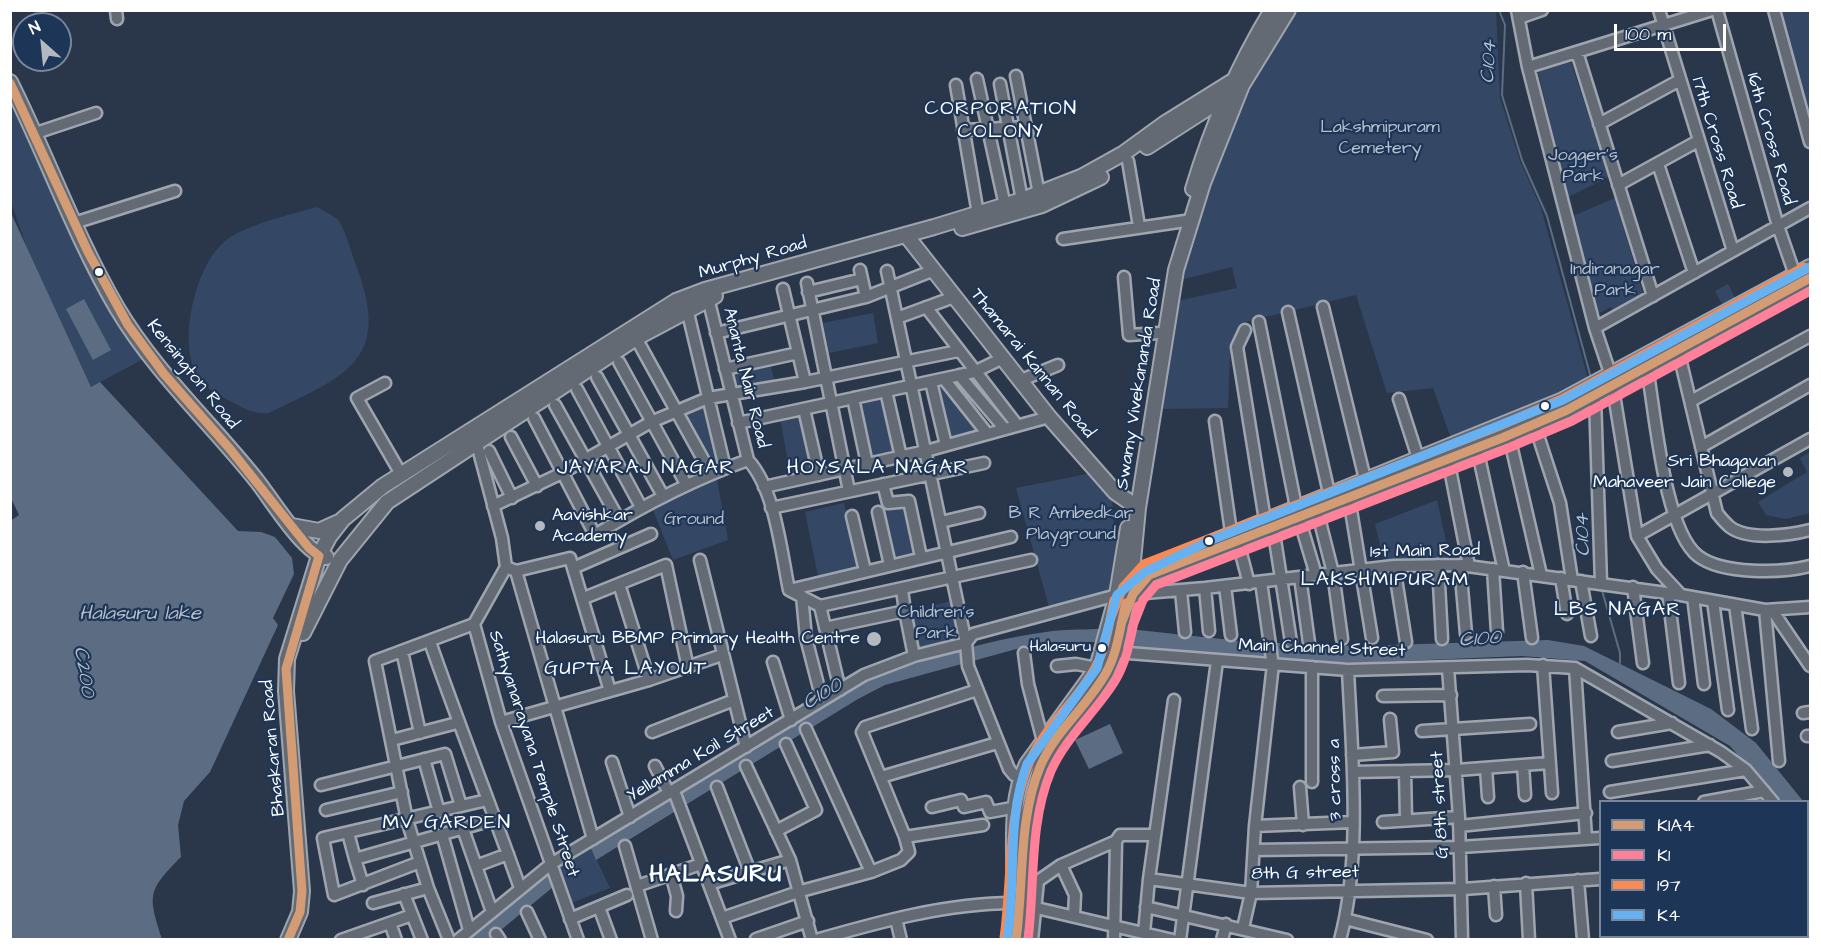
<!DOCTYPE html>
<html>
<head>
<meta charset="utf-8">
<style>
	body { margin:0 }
	#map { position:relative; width:1821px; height:950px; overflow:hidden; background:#2a374a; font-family:"Architects Daughter",sans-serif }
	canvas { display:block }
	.frame { position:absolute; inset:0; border:12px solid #fff; pointer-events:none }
	.legend { position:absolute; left:1599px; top:800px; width:210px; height:138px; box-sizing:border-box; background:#1d3557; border:2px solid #77869a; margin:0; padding:8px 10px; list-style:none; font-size:18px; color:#fff }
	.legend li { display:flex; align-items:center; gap:12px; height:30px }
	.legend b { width:30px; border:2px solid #77869a }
	.north { position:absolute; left:12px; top:12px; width:60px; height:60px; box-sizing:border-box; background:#1d3557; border:2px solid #77869a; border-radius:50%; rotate:333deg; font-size:16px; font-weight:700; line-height:24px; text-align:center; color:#fff }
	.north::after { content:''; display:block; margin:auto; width:21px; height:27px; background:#b4b9c0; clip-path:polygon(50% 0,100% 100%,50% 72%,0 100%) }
	.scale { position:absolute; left:1614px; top:24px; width:112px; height:27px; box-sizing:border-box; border:3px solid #fff; border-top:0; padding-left:8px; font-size:18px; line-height:21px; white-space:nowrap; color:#fff; -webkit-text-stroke:4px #1d3557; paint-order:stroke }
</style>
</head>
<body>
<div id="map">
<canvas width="1821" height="950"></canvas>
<div class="frame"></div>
<ul class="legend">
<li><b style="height:8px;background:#d39c74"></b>KIA4</li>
<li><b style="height:8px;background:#ff8098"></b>K1</li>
<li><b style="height:8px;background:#f98a56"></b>197</li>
<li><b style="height:8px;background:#66b1f2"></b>K4</li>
</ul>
<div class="north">N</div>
<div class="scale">100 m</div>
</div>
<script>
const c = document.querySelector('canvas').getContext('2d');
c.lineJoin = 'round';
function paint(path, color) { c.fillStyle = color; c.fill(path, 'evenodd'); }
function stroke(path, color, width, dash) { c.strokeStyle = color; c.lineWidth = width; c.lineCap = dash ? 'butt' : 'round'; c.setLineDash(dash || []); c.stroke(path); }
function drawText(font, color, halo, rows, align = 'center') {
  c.font = font + ' "Architects Daughter",sans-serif'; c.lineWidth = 4.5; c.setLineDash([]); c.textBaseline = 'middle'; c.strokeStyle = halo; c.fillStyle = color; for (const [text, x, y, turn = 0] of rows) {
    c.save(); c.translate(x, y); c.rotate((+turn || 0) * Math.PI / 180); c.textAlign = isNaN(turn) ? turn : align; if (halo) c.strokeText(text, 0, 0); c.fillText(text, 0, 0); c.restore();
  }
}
paint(new Path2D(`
	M1294,11H1496L1500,98L1520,161L1541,208L1589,382L1452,441L1433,388L1387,393L1356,295L1245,322L1230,354L1228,408L1158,409L1177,301L1237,288L1232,267L1180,280L1213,180L1255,74Z
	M1780,11H1810V115Z
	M1571,62L1609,177L1568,197L1538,72Z
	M10,91L145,358L91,387L32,262L11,202Z
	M1615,198L1643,294L1613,311L1611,307L1598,314L1573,216Z
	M317,207C323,211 331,214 337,219C344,225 352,255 356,265C393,362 344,376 269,413C254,415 243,408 230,401C219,395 204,387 198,376C177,344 195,268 223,243C240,226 293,214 317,207Z
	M1728,284L1736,300L1723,306L1715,291Z
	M873,313L878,343L829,353L823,323Z
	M770,363L775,384L734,392L730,371Z
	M942,383L980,430L949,441L935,384Z
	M882,397L893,452L870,457L859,402Z
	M706,401L721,466L710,469L681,411Z
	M809,412L820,472L791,478L780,418Z
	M1810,452V513L1786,519L1766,515L1758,502L1807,472L1800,458Z
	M716,474L728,540L673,560L653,510Z
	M1087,474L1112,500L1116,547L1113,587L1110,591L1049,607L1016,488Z
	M1437,500L1450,560L1384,563L1375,524Z
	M903,501L916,553L890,559L878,508Z
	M844,503L857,567L818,576L805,512Z
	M951,601L961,636L920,647L910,612Z
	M590,846L610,888L568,904L554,867Z`), '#344865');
paint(new Path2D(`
	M11,213L91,387L100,382L238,531L261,532L275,537L292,558L294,574L273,618L278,625L210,772L184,801L178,825L181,857C147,891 148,895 162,939H11L10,521L19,515L10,496Z
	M84,299L111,350L93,360L66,309Z
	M1097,629H1129L1249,642L1356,646L1548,640L1584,646L1711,709L1756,743L1803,801H1777L1730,746L1585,661L1522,656L1353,663L1211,655L1128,648L1095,642H1042L885,685L858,699L596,860L590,846L854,685C911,663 985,640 1046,632C1063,629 1080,630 1097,629Z
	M1110,724L1123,753L1089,769L1075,740Z
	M548,872L553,887L490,939L467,940Z`), '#5c6d83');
stroke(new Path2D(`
	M1499,10L1505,25L1502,95L1522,160L1547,216L1591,378
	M1601,587L1620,653V663`), '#5c6d83', 2);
const minor = new Path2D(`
	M116,10L117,19
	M1517,10L1528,67L1595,328L1611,376L1637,536L1657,569L1681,595L1765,610L1810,607
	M1659,10L1733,251
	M1717,10L1778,226L1797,281
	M1774,10L1810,142
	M1519,18L1542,10
	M1577,52L1653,296
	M1528,67L1712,10
	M1016,76L1039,194
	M977,79L1005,206
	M1000,84L1022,200
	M956,85L978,214
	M1599,124L1680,80
	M963,130L1026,127
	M36,133L96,113
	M1128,161L1139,226
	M1658,164L1694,273
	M1618,185L1698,141
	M74,223L175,191
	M1063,239L1192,220
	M860,270L866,297
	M887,271L966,643L968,666L1009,769L1014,775L1021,777
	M1124,277L1129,335L1159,333
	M807,283L849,491
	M783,289L805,382
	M808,292L862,279
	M708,298L748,460C775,489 781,551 789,590L820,606L840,690
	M926,307L1017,425
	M1323,307L1365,479
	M687,309L725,468
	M1288,312L1329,493
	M897,318L954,297
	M1259,322L1296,507
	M1595,328L1810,208
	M1245,330L1237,347L1265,520
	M716,333L866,297L934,270
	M636,338L710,472
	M1678,350L1717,513C1721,518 1725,523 1730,527C1748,541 1791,535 1810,530
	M619,362L686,484
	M1647,368C1655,411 1664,530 1698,556C1723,575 1782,573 1810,566
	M725,369L798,353
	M959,375L1004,428
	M597,377L663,496
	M944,379L986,432
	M1019,381L1058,365
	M931,382L946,445
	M385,383L357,398L401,474
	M577,389L641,507
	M886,391L901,457
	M1595,397L1601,583
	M853,398L867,464
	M1399,399L1418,458
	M1691,401L1810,336
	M555,405L619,520
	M804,409L819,475
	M1532,417L1560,503L1572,580
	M534,418L595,535C644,505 694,479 748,460
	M1215,421L1231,532
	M738,423L974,372L1001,359
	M1509,436L1541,575
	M511,437L537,486
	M477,444L502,538L506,567L474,624L501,722L578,940
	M1701,447L1810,385
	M1477,448L1504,571
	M489,451L512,498
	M1448,459L1469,566
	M883,484L888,503L909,501L921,557
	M764,487L926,451L1049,417
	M1349,498L1372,638
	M493,506L562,473L651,422L708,398L805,382L958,351
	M771,508L984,463
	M1317,510L1333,573L1342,639
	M878,512L890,565
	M852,516L865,571
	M1299,518L1316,575
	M941,522L979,513
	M1273,527L1291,642
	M1637,536L1810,439
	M1238,542L1249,584
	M700,560L746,747
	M1438,565L1442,639
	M1460,565L1466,634
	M1394,566L1406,642
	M506,567L516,571L593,839
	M573,568L651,534
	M1493,569L1497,632
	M516,571L570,558L610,691
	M1523,572L1532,638
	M1300,577L1309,643
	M1561,578L1567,614
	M1581,581L1591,636
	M1261,582L1272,659
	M619,584L649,680
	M1225,586L1231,635
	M1633,587L1643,663
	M1205,588L1209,631
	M789,590L1011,537
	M1181,591L1185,632
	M1668,593L1679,683
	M1133,594L1205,588L1394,566L1460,565L1681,595
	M802,596L806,638L822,700
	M1693,597L1704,684
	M584,598L666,565L688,668
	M1713,601L1728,710
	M1735,605L1752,729
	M820,606L1031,560
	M1765,610L1779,761
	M1772,610L1810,666
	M905,611L914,656
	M825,628L905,611L902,590
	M430,642C459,725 491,806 520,888
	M402,651L420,733
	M1115,652L1348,670L1527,665L1575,668L1721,752L1746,770L1773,802
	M1024,653L1028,684L1043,741
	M773,662L791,720
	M1543,665L1552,793
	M1057,666L1076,664L1097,668
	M1448,668L1459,817L1462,940
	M1575,668L1586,838
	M1383,696L1451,695
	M1803,713L1810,712
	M501,722L649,680L722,655
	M806,729L871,872
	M1422,731L1530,724
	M652,732L734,700
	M1618,732L1672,723
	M1807,736H1810
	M392,740L457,723
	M1352,755L1393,752L1390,719
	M424,759L439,812
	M1612,761L1710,745
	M612,762L630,817
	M1523,765L1525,795
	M655,766L669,793
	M746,766L790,860L812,940
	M1486,768L1488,797
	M1405,771L1406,819
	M1353,772L1457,770L1549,763
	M881,777L997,743
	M1312,782V667
	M321,785L445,754L461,806
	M717,787L750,872
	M1300,787L1303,825
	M674,791L730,940
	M1610,792L1746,770
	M1704,802L1764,791
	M932,807L961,800L964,807L986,802L990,812L1017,807
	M326,810L402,792
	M1383,822L1459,817
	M1255,826L1353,822
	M1459,826L1586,813
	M463,829L492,912
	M776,831L816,810L786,744
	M348,833L355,859
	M442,834L469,930
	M905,837L983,825
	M1808,842L1810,845
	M625,846L652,940
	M1254,850L1460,847L1600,838
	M420,862L334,895L323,838L487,800
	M1061,865L1075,895L1074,916
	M476,866L508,854
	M1808,869L1810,868
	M671,874L677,896L676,911
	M1149,879L1251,893L1463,889L1600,879
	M1578,880L1583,940
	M1526,883L1529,940
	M709,884L790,860
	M363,885L355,859L496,819
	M637,886L701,864
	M1494,886L1496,915
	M1808,891L1810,895
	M404,894L422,940
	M373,903L428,888
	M1028,906L1173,940
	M599,907L611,940
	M1146,907L1287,940
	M527,912L540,940
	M722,918L801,891L871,872L901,860L909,852L905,837L862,732L865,727L977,690
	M570,919L627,895
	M896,919L901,940
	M1345,919L1427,940
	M390,923L396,940
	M1243,928L1251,893L1255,826L1273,664
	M1144,933L1149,879L1174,700
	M496,934L500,940
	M1610,936V940
	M1651,936L1652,940
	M1683,936L1684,940
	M1719,936L1721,940
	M1759,936L1760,940
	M756,939L808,921
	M341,940L412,915
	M449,940L428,888L407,820L375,661L474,624
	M458,940L551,864L864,675L914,656L966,643L973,634L1117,595
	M816,940C879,922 947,903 1013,903
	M1032,940L1038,881L1061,865L1116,841L1120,835H1155
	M1114,940L1116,841
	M1180,940L1217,661
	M1222,940L1226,924
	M1340,940C1362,857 1352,755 1348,670`);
const major = new Path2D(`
	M10,82C47,156 75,236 117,308C155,372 211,423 257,481C272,500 304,553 326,557
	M1147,147L1228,95L1237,97
	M1193,189C1212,126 1238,66 1272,10
	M962,228L1042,205L1101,177
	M906,235L1049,417L1115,492L1138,508
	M292,526L319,531L339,522
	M1178,556L1563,400L1810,267
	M1131,599L1149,575L1502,438L1567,410L1810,278
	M303,633L340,560L387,502L636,338L715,296
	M1012,913C1019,864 1005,810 1027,764L1097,668L1117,595L1128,528
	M288,940L300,912L302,891L286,691L287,659L319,556L329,537L343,519L383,486L676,301L705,290L934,227L1022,200L1081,177L1124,153L1164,124L1233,81L1242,85
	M1016,940L1022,905L1029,812L1041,766L1054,744L1091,696L1106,673L1115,652L1131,582L1138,508L1176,270L1203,183L1242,85L1288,10`);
stroke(minor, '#9fa5ae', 15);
stroke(major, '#9fa5ae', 18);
stroke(minor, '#636a74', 10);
stroke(major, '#636a74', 14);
stroke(new Path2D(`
	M10,83L88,252L128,325L164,374L230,449L309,548L319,556L286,669L302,891L300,912L288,940
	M1121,624L1133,594L1149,575L1502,438L1567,410L1810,278
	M1016,940C1024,883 1018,820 1040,767C1055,731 1087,707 1106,673C1118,652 1120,626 1126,603`), '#d39c74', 9);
stroke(new Path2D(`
	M1132,628L1143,600L1156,585L1506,449L1572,421L1810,291
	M1028,940C1035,885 1029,823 1051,771C1066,737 1096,712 1115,681C1129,658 1131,631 1138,606`), '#ff8098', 9);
stroke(new Path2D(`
	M1110,620L1123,587L1144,564L1497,427L1562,399L1804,267
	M1004,938C1012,881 1007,817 1029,763C1044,726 1078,701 1096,666C1107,646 1109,622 1114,600`), '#f98a56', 9);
stroke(new Path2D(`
	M1007,940C1017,881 1006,820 1027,764L1097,668L1117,595L1145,572L1209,541L1563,400L1810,267`), '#66b1f2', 9);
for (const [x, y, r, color] of [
	[99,272,5,"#fff"],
	[1545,406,5,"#fff"],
	[1788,472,6,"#b4b9c0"],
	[540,526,6,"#b4b9c0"],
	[1209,541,5,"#fff"],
	[874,639,8,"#b4b9c0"],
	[1102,648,5,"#fff"]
]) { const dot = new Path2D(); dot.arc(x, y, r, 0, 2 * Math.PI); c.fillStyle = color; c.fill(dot); stroke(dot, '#1d3557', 2); }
drawText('16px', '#fff', '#1d3557', [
	["Halasuru",1091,648]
], 'right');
drawText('18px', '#b9c0ca', '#1d3557', [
	["Lakshmipuram",1380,128],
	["Cemetery",1380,149],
	["Jogger's",1583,156],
	["Park",1583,177],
	["Indiranagar",1615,270],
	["Park",1615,291],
	["B R Ambedkar",1071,514],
	["Playground",1071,535],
	["Ground",694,520],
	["Children's",936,613],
	["Park",936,634]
]);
drawText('18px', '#fff', '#1d3557', [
	["16th Cross Road",1770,139,74],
	["17th Cross Road",1716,143,73],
	["Murphy Road",753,259,-16],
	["Thamarai Kannan Road",1032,364,51],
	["Kensington Road",192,375,51],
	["Ananta Nair Road",745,378,76],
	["Swamy Vivekananda Road",1140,384,-81],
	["1st Main Road",1425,552,-1],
	["Main Channel Street",1322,649,2],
	["Bhaskaran Road",274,748,-95],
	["Sathyanarayana Temple Street",533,754,72],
	["Yellamma Koil Street",701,755,-31],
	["3 cross a",1336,780,-91],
	["G 8th street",1441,805,-93],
	["8th G street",1305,874,-1]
]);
drawText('18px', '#fff', '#1d3557', [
	["Sri Bhagavan",1776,462],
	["Mahaveer Jain College",1776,483],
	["Aavishkar",552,516,"left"],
	["Academy",552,537,"left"],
	["Halasuru BBMP Primary Health Centre",860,639]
], 'right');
drawText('italic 20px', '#b8c0ca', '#1d3557', [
	["C104",1490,62,-87],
	["C104",1584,535,-92],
	["Halasuru lake",140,615],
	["C100",1480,640,-4],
	["C200",83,672,81],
	["C100",823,695,-31]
]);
c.letterSpacing = '1.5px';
drawText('20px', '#fff', '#1d3557', [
	["CORPORATION",1001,110],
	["COLONY",1001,133],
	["JAYARAJ NAGAR",646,469],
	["HOYSALA NAGAR",878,469],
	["LAKSHMIPURAM",1385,581],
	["LBS NAGAR",1618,611],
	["GUPTA LAYOUT",626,670],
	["MV GARDEN",447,824]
]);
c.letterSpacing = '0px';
c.letterSpacing = '1.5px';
drawText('bold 24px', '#fff', '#1d3557', [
	["HALASURU",716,876]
]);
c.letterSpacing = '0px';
</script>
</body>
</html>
